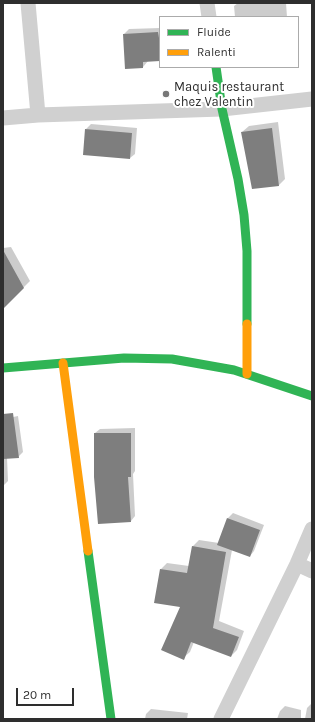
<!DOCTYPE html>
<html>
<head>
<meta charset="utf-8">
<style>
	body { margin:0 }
	#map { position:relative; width:315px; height:722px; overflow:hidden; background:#fff; font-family:Karla,sans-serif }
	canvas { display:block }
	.frame { position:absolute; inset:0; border:4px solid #2e2e2e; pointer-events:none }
	.legend { position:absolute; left:159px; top:16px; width:140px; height:52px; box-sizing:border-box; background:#fff; border:1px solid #ababab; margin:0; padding:5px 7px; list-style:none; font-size:12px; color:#2e2e2e }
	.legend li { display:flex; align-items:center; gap:8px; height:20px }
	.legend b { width:20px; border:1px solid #ababab }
	.scale { position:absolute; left:16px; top:688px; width:58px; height:18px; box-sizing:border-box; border:2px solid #2e2e2e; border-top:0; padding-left:5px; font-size:12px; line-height:14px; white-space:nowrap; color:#2e2e2e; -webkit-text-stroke:3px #fff; paint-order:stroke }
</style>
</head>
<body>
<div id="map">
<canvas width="315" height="722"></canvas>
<div class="frame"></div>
<ul class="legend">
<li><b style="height:5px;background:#30b455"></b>Fluide</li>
<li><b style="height:5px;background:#ff9f0a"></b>Ralenti</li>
</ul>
<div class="scale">20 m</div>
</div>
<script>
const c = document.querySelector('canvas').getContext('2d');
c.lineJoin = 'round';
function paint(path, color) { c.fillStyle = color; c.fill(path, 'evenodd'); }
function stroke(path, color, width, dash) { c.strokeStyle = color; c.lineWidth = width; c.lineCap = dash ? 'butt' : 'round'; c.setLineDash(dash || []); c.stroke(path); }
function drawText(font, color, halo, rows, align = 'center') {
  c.font = font + ' Karla,sans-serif'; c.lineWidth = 4; c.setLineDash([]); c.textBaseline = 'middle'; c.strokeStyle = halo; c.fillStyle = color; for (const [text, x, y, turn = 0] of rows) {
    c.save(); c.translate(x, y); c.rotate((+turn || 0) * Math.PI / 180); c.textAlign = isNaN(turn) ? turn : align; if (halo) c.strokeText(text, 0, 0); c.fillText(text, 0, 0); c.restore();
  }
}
paint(new Path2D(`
	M238,3H286L287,17H235L234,6Z
	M160,28V60L148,61L143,67L124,34L129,29Z
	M278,122L285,179L278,186L242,132L249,126Z
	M91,124L137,128L135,154L130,158L86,129Z
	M11,247L30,281L3,308V248Z
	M18,416L23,452L18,457L7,458L8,481L3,486V419Z
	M135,428V471L133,474L135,516L131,521L95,433L100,429Z
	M233,513L264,525L254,551L250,556L232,550L219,621L244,631L237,650L231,656L194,642L190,652L183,658L182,607L161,569L167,563L189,566L193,546L199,540L219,543L228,518Z
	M311,704L312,719H305L307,708Z
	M285,706L301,710V719H277L280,711Z
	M151,709L188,713L187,719H145L146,714Z`), '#0003');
paint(new Path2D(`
	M158,32L159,38H160V61L143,62V68L125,69L123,34Z
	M272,128L279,186L252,189L241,132Z
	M85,129L132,133L130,159L83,155Z
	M3,250L24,288L3,309Z
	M13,413L19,458L3,459V414Z
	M94,433H131V477H128L131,522L98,524L94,477Z
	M227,518L260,530L250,557L217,545Z
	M192,546L226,552L213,628L239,637L231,657L191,642L184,660L161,650L180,607L154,603L160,569L187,573Z`), '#7e7e7e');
stroke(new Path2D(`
	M28,3L38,115
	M207,3L209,17
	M3,118L38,115L222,109L312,99
	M297,564L312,571
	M221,719L297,564L312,529`), '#d0d0d0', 15);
stroke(new Path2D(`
	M216,67L222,109L238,179L244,215L247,251V324
	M3,368L124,358L172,359L234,370L312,396
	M88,551L111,719`), '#30b455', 9);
stroke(new Path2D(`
	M247,324V374
	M63,363L88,551`), '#ff9f0a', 9);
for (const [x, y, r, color] of [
	[166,94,4,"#777"]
]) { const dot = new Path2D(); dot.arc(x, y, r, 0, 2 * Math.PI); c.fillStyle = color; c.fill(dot); stroke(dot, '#fff', 1.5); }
drawText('13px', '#2e2e2e', '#fff', [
	["Maquis restaurant",174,87],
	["chez Valentin",174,102]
], 'left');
</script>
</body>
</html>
